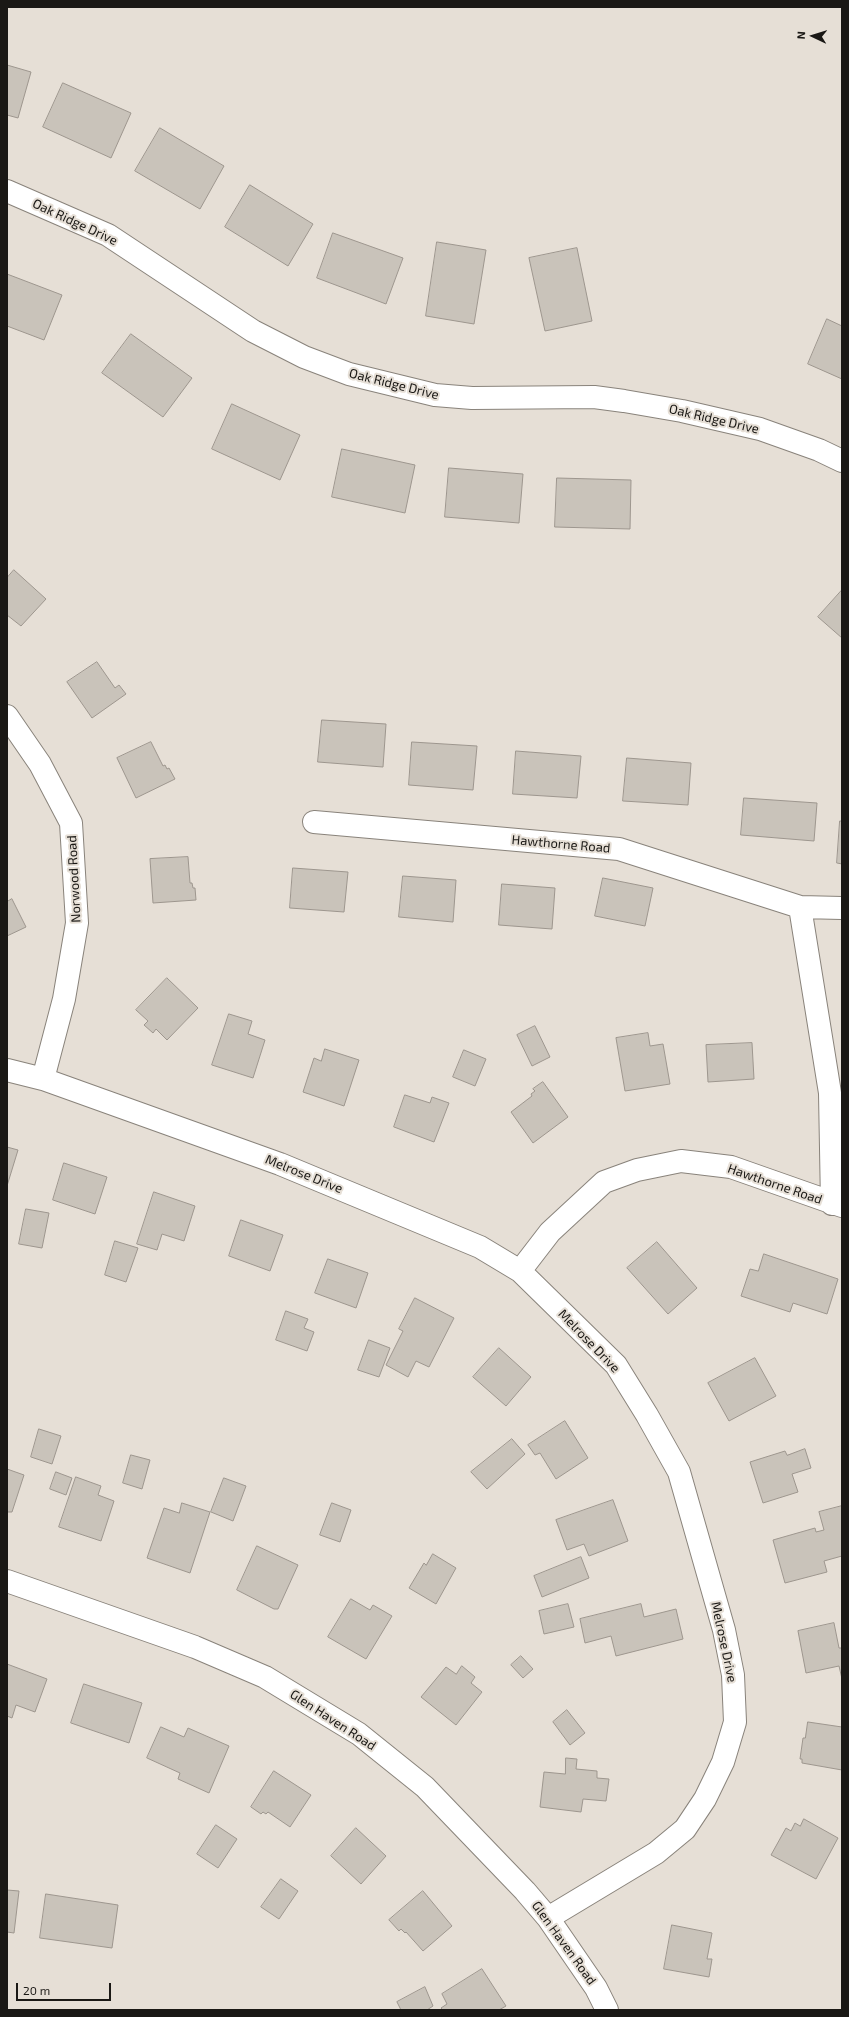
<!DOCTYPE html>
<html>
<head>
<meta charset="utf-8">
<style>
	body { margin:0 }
	#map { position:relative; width:849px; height:2017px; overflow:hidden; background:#e6dfd6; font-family:"Exo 2",sans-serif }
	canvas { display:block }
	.frame { position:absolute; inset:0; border:8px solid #1a1815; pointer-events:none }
	.north { position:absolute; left:793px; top:16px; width:40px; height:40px; -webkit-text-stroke:3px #e6dfd6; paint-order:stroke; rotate:274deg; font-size:11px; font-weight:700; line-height:16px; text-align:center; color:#1a1815 }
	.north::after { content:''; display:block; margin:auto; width:14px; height:18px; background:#1a1815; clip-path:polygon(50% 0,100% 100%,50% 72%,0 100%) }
	.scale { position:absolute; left:16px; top:1983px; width:95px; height:18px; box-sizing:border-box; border:2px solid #1a1815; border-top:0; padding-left:5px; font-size:12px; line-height:14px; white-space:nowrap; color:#1a1815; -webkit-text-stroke:3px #e6dfd6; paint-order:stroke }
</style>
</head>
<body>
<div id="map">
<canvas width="849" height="2017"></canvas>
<div class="frame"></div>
<div class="north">N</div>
<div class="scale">20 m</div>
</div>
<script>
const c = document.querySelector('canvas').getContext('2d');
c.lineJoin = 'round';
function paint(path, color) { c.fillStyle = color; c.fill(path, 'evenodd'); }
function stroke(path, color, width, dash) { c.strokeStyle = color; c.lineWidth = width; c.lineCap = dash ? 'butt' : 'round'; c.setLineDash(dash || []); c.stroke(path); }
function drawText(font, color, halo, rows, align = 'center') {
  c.font = font + ' "Exo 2",sans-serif'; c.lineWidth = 4; c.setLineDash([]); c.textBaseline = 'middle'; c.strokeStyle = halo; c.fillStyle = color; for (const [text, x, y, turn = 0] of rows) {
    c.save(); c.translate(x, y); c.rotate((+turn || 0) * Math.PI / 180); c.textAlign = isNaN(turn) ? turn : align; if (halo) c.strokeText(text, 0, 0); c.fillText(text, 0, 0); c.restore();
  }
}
const building = new Path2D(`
	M7,65L31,72L18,118L7,115Z
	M63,83L131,113L111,158L43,127Z
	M160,128L224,166L200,209L135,171Z
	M250,185L313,224L288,266L225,227Z
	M333,233L403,258L386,304L317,278Z
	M437,242L486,250L474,324L426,316Z
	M577,248L592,321L545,331L529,258Z
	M7,274L62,295L44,340L7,326Z
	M827,319L842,326V379L808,364Z
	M131,334L192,378L163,417L102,373Z
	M232,404L300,435L280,480L212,449Z
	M342,449L415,465L405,513L332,497Z
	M449,468L523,474L519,523L445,517Z
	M557,478L631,480L630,529L555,527Z
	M14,570L46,599L21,626L7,615V578Z
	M842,590V638L818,617Z
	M97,662L115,688L119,685L126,694L92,718L67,682Z
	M322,720L386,724L383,767L318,762Z
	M151,742L163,766L165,765L167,769L169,768L175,779L136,798L117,758Z
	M412,742L477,746L473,790L409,785Z
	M516,751L581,756L577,798L513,794Z
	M627,758L691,763L688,805L623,801Z
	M744,798L817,803L814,841L741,835Z
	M840,821H842V864L837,863Z
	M188,857L190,883H192L193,888H195L196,900L153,903L150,859Z
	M293,868L348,872L344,912L290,908Z
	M403,876L456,880L453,922L399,917Z
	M603,878L653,888L645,926L595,916Z
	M502,884L555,888L552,929L499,925Z
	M12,899L26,927L7,936V902Z
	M167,978L198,1008L167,1040L156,1029L153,1033L144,1025L148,1021L136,1010Z
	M229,1014L252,1021L248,1034L265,1040L253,1078L212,1065Z
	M535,1026L550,1057L532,1066L517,1035Z
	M648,1033L650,1046L663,1044L670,1084L625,1091L616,1038Z
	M752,1043L754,1079L708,1082L706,1045Z
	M325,1049L359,1060L344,1106L303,1092L314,1058L321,1061Z
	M464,1050L486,1059L475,1086L453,1077Z
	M543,1082L568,1117L533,1143L511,1112L532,1096L531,1094L535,1091L533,1089Z
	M405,1095L430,1103L432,1097L449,1103L434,1142L394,1127Z
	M7,1147L18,1150L7,1186Z
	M64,1163L107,1177L95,1214L53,1200Z
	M154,1192L195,1206L184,1241L162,1234L157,1250L137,1244Z
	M26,1209L49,1213L42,1248L19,1244Z
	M241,1220L283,1235L270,1271L229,1256Z
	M115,1241L138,1248L126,1282L105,1275Z
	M657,1242L697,1288L668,1314L627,1268Z
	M764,1254L838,1279L827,1314L793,1303L790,1312L741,1296L750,1269L758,1271Z
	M328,1259L368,1273L356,1308L315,1293Z
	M415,1298L454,1318L429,1367L416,1361L408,1377L386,1365L403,1331L399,1329Z
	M286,1311L308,1319L304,1328L314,1332L307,1351L276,1340Z
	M369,1340L390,1348L379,1377L358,1370Z
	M499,1348L531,1377L506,1406L473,1377Z
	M755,1358L776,1396L729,1421L708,1383Z
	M565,1421L588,1458L556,1479L540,1453L535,1455L528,1445Z
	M39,1429L61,1436L52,1464L31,1457Z
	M512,1439L525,1454L487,1489L471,1472Z
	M805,1449L811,1468L792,1474L798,1492L763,1503L750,1462L785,1451L787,1455Z
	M131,1455L150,1460L142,1489L123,1483Z
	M7,1469L24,1475L12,1512H7Z
	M56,1472L72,1478L66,1495L50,1489Z
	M76,1477L101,1486L98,1495L114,1501L101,1541L59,1527Z
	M224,1478L246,1486L233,1521L211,1512Z
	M613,1500L628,1541L589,1556L584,1544L567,1550L556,1520Z
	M182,1503L210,1512L190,1573L147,1558L164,1508L179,1513Z
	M332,1503L351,1510L340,1542L320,1535Z
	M842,1506V1556L824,1561L827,1572L785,1583L773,1540L815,1528L816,1532L824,1530L819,1512Z
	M257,1546L298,1565L278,1609H274L237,1590Z
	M433,1554L456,1568L436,1604L409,1588L424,1563L426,1565Z
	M581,1557L589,1578L542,1597L534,1576Z
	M351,1599L370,1610L373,1605L392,1616L366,1659L328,1637Z
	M568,1604L574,1627L544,1634L539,1611Z
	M641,1604L644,1617L676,1609L683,1639L616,1656L611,1636L585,1643L580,1619Z
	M834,1623L839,1648H842V1679L839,1666L806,1673L798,1631Z
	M521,1656L533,1669L523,1678L511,1665Z
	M7,1664L47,1679L35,1712L16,1705L12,1718L7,1716Z
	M462,1666L475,1677L471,1683L482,1692L456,1725L421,1697L446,1667L456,1674Z
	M84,1684L142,1703L129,1743L71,1723Z
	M567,1710L585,1733L570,1745L553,1722Z
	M808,1722L842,1727V1770L802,1763V1759H800L803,1738H805Z
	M161,1727L184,1737L188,1728L229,1746L209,1793L178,1779L180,1773L147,1758Z
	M566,1758L577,1759L576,1769L597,1771V1778L609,1779L606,1801L583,1799L581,1812L540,1807L544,1772L565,1774Z
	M274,1771L311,1795L290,1827L268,1812L266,1814L263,1812L261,1814L251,1807Z
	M804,1819L838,1838L816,1879L771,1855L786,1828L791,1831L795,1823L800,1826Z
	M216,1825L237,1839L218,1868L197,1854Z
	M356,1828L386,1856L361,1884L331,1856Z
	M281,1879L298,1891L279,1919L261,1907Z
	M7,1890L19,1891L14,1933L7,1932Z
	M423,1891L452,1926L423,1951L406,1932L405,1933L401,1929L399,1931L389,1920Z
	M46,1894L118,1905L112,1948L40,1938Z
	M672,1925L712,1933L707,1959H712L709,1977L664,1969Z
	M482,1969L506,2006L499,2010H443L441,2008L447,2004L442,1994Z
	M425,1987L433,2006L427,2010H401L397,2002Z`);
paint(building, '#c9c3ba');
stroke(building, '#9d968e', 1);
const street = new Path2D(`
	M7,191L108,235L253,331L304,357L349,374L435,395L472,398L594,397L624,401L682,411L760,429L819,450L842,461
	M7,716L40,764L71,823L77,923L64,999L43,1079
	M314,822L619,849L800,907L842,908
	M800,907L830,1093L832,1204
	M7,1070L43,1079L280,1164L480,1247L520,1271L616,1365L647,1415L679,1472L724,1630L733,1675L735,1722L723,1762L705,1799L685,1829L656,1853L548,1918
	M520,1271L550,1232L604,1182L637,1170L681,1161L731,1167L842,1206
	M7,1581L195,1647L265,1677L359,1734L425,1787L525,1891L548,1918L596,1988L607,2010`);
stroke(street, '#89837b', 24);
stroke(street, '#fff', 22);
drawText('13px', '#1a1815', '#e6dfd6', [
	["Oak Ridge Drive",75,222,25],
	["Oak Ridge Drive",394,384,14],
	["Oak Ridge Drive",714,419,13],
	["Hawthorne Road",561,844,5],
	["Norwood Road",74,879,-93],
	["Melrose Drive",304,1174,22],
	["Hawthorne Road",775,1184,19],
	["Melrose Drive",589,1341,46],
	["Melrose Drive",724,1642,78],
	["Glen Haven Road",333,1720,33],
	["Glen Haven Road",564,1943,54]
]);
</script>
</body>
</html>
